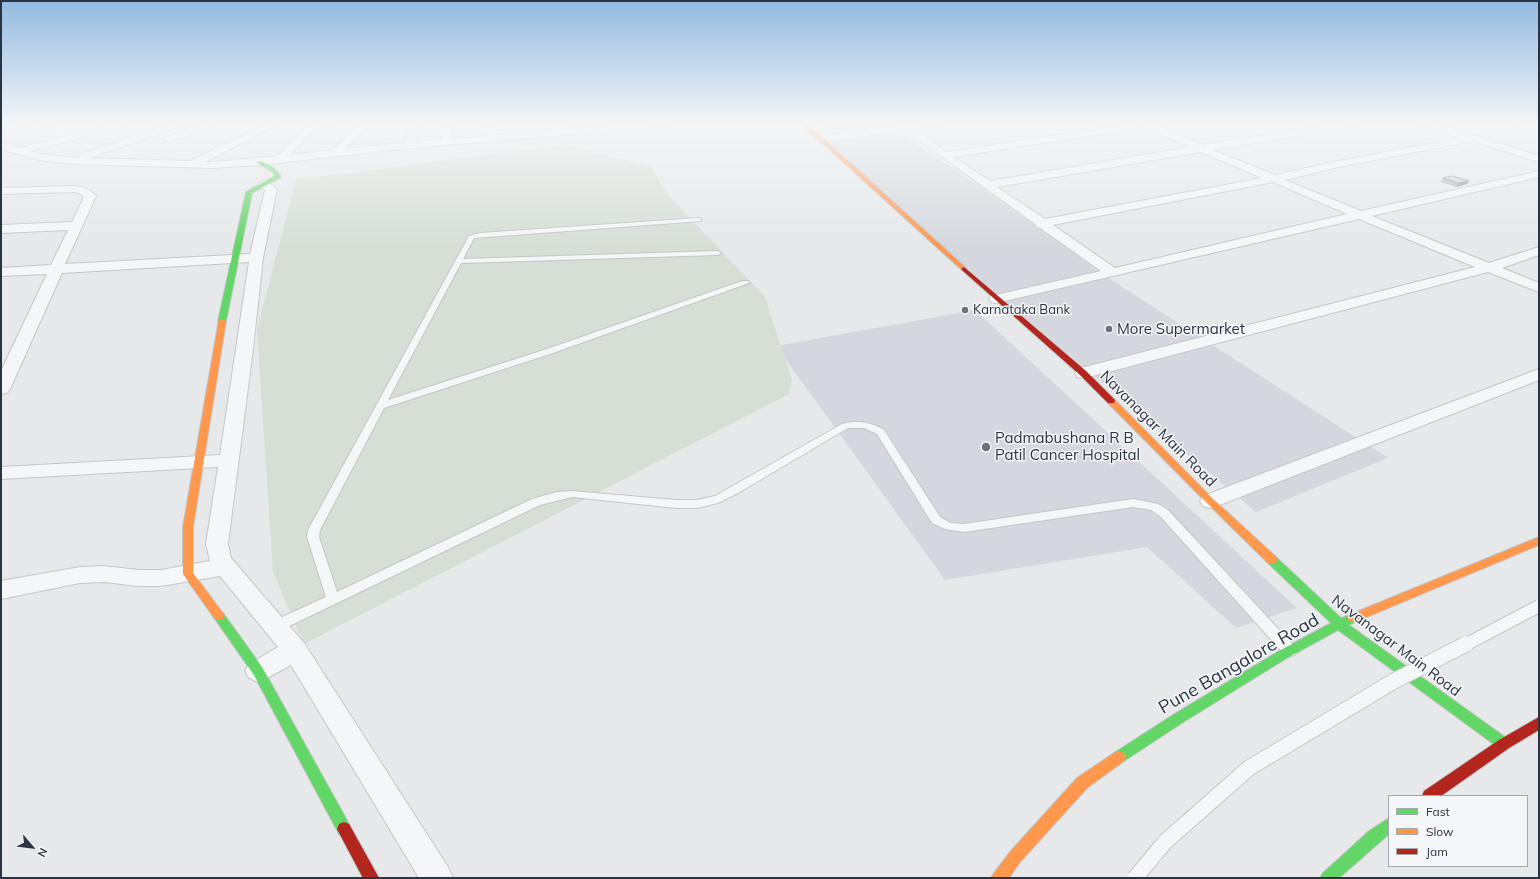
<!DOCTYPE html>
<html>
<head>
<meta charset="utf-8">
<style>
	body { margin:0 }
	#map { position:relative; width:1540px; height:879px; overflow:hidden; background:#e6e8ea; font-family:Mulish,sans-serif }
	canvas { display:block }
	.frame { position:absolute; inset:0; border:2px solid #2b3445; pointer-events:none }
	.legend { position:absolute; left:1388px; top:795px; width:140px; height:72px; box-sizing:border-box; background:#f4f6f9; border:1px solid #a4a8b1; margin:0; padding:5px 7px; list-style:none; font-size:12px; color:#2b3445 }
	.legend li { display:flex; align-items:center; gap:8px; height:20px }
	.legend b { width:20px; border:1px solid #a4a8b1 }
	.north { position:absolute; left:12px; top:827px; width:40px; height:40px; -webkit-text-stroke:3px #f4f6f9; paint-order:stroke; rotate:118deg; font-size:11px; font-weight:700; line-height:16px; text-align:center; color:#2b3445 }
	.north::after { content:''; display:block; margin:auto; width:14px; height:18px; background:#2b3445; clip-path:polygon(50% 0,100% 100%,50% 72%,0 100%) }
</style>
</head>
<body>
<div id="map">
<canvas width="1540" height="879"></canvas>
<div class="frame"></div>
<ul class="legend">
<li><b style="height:5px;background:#63d668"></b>Fast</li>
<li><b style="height:5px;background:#ff974d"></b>Slow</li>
<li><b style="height:5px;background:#b3261e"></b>Jam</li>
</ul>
<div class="north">N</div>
</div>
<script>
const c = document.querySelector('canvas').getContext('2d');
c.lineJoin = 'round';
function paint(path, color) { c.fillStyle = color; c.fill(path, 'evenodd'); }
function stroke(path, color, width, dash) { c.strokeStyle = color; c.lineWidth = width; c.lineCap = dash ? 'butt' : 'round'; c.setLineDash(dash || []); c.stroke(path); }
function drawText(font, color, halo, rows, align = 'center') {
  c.font = font + ' Mulish,sans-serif'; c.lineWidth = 3; c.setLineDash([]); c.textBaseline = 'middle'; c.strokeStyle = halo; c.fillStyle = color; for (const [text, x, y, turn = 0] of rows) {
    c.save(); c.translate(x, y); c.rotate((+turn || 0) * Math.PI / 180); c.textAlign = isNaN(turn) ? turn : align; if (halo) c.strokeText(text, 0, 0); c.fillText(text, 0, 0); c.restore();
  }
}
paint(new Path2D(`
	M823,123H899L906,128L836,136Z
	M899,132L976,184L1116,283L1388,458L1256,512L995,292L824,143Z
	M975,310L1297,608L1236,628L1147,547L945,580L776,346Z`), '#d4d7dd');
paint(new Path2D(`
	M565,145L651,167L669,196L765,297L792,380L789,394L304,644L273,572L257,330L296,180Z`), '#d6ded6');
const lane = new Path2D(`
	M699,218L701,219V221L474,238L463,259L718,251L721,253L718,255L461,263L388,400L547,349L742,281H748L749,283L553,353L384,408L320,530L319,537L337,592L532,499L557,492L572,491L676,500H697L715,496L842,424C857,420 871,422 884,430L940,517L950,523L964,524L1133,499L1158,504L1168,510L1295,647L1297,651L1295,655L1290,656L1285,655L1160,516L1151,510L1133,507L964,532L945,529L932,523L877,434L864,428H848L738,493L718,503L697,508H676L572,497L540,505L279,631L274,632L269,631L267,627L269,623L326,597L307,537L308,530L469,236L480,233Z`);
const street = new Path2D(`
	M18,123H34L75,134L116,123H132L130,125L30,151L40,154L79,158V155L173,123H187L185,125L89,158L190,161L269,123H281L205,162H213L278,156L308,125L317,123H336L334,125L314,129L290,155L333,150L361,123H371L346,149L406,142L409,123H419L416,142L442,139V123H452V139L484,136L480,123H490L494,135L637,123H676L671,126L410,148L259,165L213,168L73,164L39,160L1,149V143L19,148L64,137L20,125Z
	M205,123H219L217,125L172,141L169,142L164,139L166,137Z
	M896,123H943L938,126L915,129L947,152L1135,123H1159L1156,125L1203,145L1336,123H1358L1353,126L1213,150L1275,175L1334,162L1460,138L1421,125L1419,123H1434L1539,156V162L1472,141L1334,168L1285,180L1361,211L1539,171V177L1372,216L1489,263L1539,247V255L1502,268L1539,283V292L1488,272L1089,377L1083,378L1077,377L1075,373L1077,369L1475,267L1359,219L996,303L991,302L989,299L991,296L1101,271L1040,228L1037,227L1035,224L905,130L821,142L816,139L821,136L899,126ZM1144,127L1191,147L990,181L954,157ZM1201,152L1262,178L1045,219L997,187ZM1273,182L1347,214L1115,268L1053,225Z
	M1510,123H1525L1539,127V133L1512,125Z
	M264,181L268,182L277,189L263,258L253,349L228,544L231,558L304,643L448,867L453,878H419L291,665L267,678L258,682L249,678L245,671L249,664L278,647L220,576L161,586H138L104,582L80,583L1,599V581L80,567L104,566L138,570H161L210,561L206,544L218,467L1,479V467L220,455L249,262L62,273L10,389L7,393L1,394V371L47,274L1,276V268L51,265L68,230L1,233V225L72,222L84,197L79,193L74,192L1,194V188L74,186C83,187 90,189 96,196L65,264L250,254L265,190L258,184Z
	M1539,369V380L1217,506L1210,508L1203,506L1200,501L1203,496Z`);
const fast = new Path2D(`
	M257,161C266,161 277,169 281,177L252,193L226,321L222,323L218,321L246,192L275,176L273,172L257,163Z
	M1272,556L1276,557L1341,618L1353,614L1357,615L1359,618L1357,621L1349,625L1509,740L1511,744L1509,748L1504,750L1499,748L1338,630L1287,658L1185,721L1124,761L1119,763L1114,761L1112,757L1114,753L1176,713L1279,651L1331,623L1268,563L1267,560L1268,557Z
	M219,612L223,613L262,667L349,824L351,829L349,834L344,836L339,834L254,675L213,616L215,613Z
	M1389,818V834L1339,878H1320L1323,873L1369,831Z`);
const slow = new Path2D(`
	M799,123H804L823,138L966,268V270H962L819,140Z
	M219,319H222L226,321L193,527V573L225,616L223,619L219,620L215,619L183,574V527Z
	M1111,398L1114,399L1213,499L1276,557L1277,560L1276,563H1268L1207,503L1108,403L1107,401Z
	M1539,537V545L1357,621L1353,622L1349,621L1347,618L1349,615Z
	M1119,751L1124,753L1126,757L1124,761L1087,788L1020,862L1009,878H991L994,873L1010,852L1077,778L1114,753Z`);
const jam = new Path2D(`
	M964,267L1086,371L1114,399L1115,401L1114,403H1108L1080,375L962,270L961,269Z
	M1539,717V730L1509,748L1441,796H1422L1424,791L1499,740Z
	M344,822L349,824L379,878H363L337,829L339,824Z`);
stroke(lane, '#c4c6c8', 2);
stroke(street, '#c4c6c8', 2);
stroke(fast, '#c4c6c8', 2);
stroke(slow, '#c4c6c8', 2);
stroke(jam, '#c4c6c8', 2);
paint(lane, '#f5f6f7');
paint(street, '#f5f6f7');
paint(fast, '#63d668');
paint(slow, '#ff974d');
paint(jam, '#b3261e');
const laneBridgeFar1 = new Path2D(`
	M1465,645L1539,606`);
const laneBridge = new Path2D(`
	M1135,878L1165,842L1249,768L1394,681L1466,644`);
stroke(laneBridgeFar1, '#c4c6c8', 14, []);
stroke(laneBridge, '#c4c6c8', 17, []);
stroke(laneBridgeFar1, '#f5f6f7', 12);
stroke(laneBridge, '#f5f6f7', 15);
paint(new Path2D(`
	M1443,178L1469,181L1467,184L1456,187L1441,182Z`), '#b1b3b5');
paint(new Path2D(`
	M1469,181L1467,184L1456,187L1458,183Z`), '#909294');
const building = new Path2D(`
	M1453,176L1469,181L1458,183L1443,178Z`);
paint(building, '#ced0d3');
stroke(building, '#909294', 1);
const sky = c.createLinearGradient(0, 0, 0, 246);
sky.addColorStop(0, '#93bae0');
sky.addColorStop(0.5, '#f4f5f6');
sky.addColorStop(1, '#f4f5f600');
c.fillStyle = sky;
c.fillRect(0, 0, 1540, 246);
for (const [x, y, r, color] of [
	[965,310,4,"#6c737f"],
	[1109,329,4,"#6c737f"],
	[986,447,5,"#6c737f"]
]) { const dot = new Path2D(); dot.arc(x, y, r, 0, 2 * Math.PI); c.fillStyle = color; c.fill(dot); stroke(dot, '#f4f6f9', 1.5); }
drawText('13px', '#2b3445', '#f4f6f9', [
	["Karnataka Bank",973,310]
], 'left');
drawText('15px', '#2b3445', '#f4f6f9', [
	["More Supermarket",1117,329],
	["Padmabushana R B",995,438],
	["Patil Cancer Hospital",995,455]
], 'left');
drawText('15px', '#2b3445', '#f4f6f9', [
	["Navanagar Main Road",1158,429,45],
	["Navanagar Main Road",1396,646,37]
]);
drawText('18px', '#2b3445', '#f4f6f9', [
	["Pune Bangalore Road",1239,664,-30]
]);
</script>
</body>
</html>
